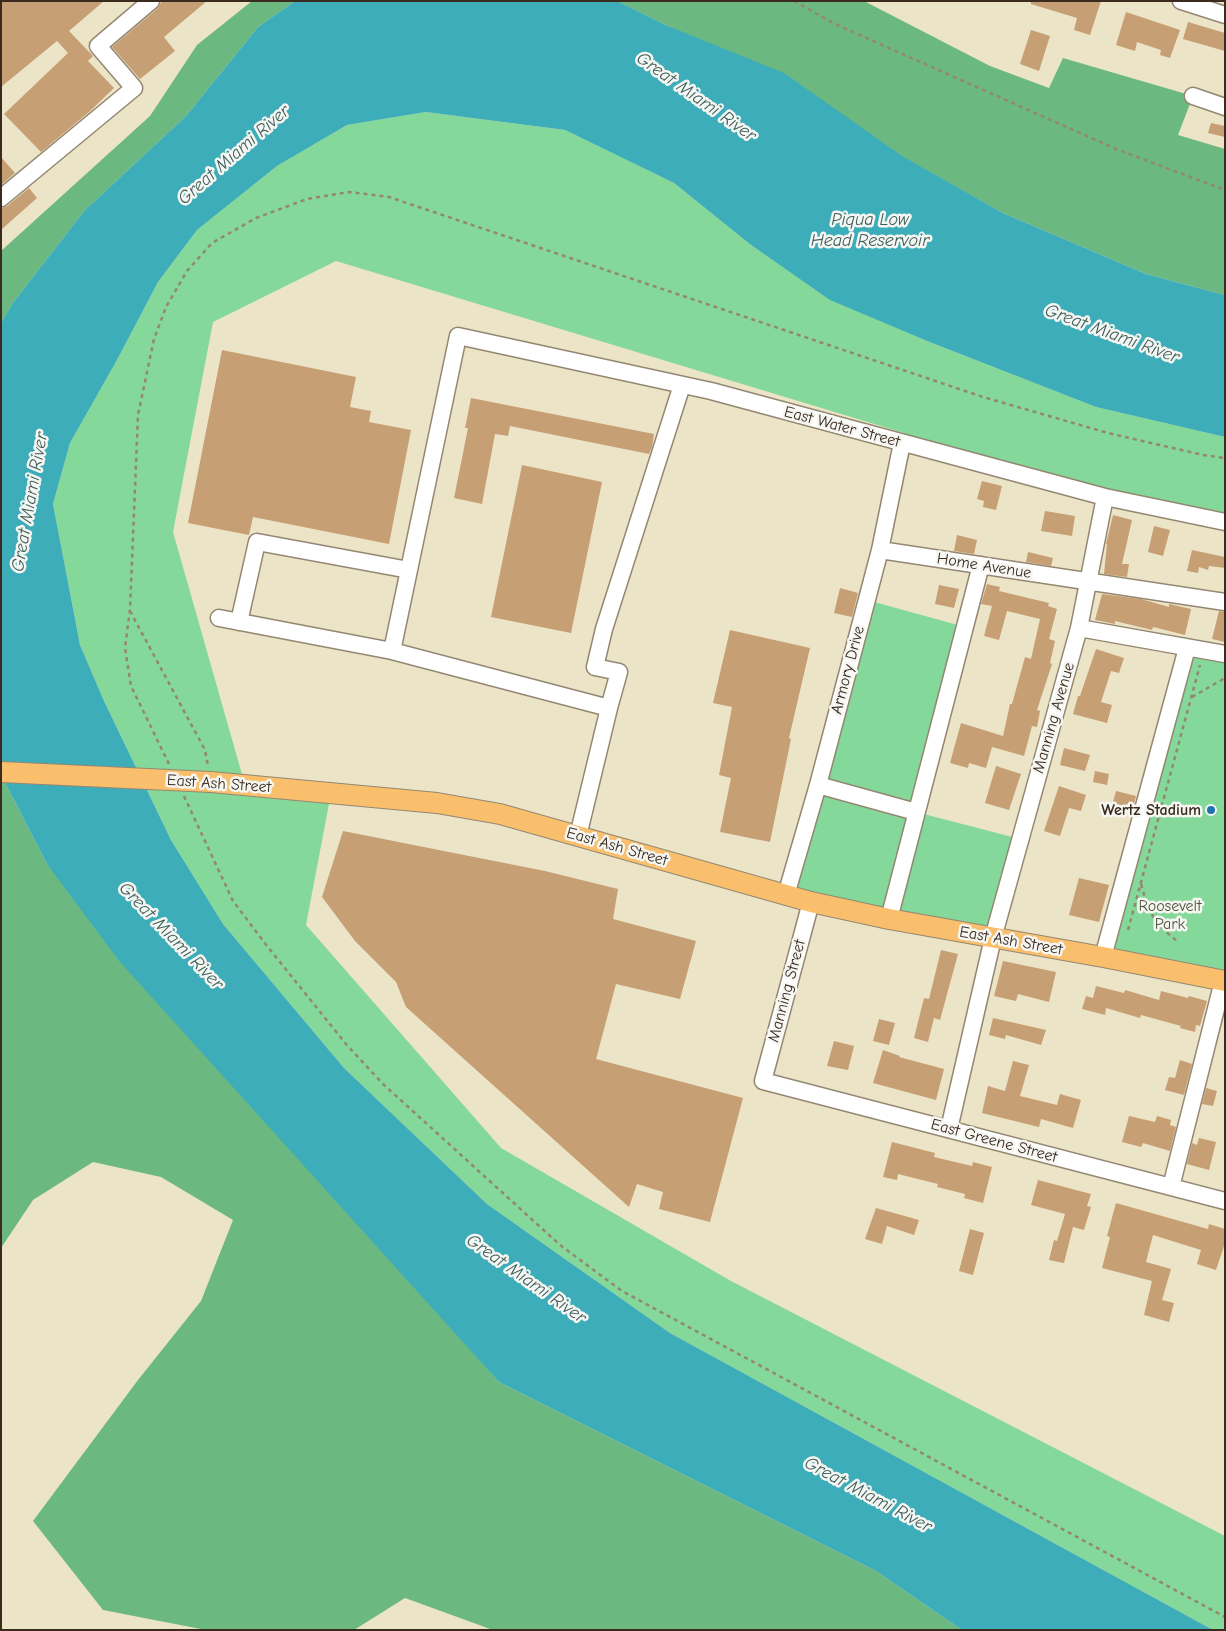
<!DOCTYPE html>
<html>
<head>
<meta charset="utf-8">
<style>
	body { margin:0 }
	#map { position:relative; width:1226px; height:1631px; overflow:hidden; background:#ece4c6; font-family:"Comic Neue",sans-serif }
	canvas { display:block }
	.frame { position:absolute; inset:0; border:2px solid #3b2a1e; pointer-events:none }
</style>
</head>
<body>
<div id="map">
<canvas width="1226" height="1631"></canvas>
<div class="frame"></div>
</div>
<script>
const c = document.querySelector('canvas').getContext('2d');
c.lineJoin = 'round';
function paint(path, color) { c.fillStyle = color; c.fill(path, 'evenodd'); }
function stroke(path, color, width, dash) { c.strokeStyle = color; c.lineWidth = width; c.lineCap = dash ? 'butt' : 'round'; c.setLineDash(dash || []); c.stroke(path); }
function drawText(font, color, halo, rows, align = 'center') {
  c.font = font + ' "Comic Neue",sans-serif'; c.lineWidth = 5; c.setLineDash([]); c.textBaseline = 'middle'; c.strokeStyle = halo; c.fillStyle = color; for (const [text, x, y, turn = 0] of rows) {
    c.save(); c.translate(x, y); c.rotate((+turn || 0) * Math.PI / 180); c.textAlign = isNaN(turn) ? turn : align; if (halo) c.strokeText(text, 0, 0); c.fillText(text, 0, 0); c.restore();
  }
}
paint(new Path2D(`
	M426,112L565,130L674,183L751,245L831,300L927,341L1096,407L1225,437V522L902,443L904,433L336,261L213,322L173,532L245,785L331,793L306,925L501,1148L731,1281L1225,1536V1630H1213L670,1333L487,1204L344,1068L223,924L171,840L104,701L80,645L53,504L70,443L117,360L158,282L197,230L277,166L347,125Z
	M867,600L965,627L916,812L1020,839L993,938L786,895Z
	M1187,648L1225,654V981L1103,957Z`), '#84d899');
paint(new Path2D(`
	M252,1H295L258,27L186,116L84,211L12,304L1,323V251L150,116L197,45Z
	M617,1H864L990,66L1049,88L1063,58L1193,96L1178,135L1225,149V295L1146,274L1003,213L668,26Z
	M1,775L47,864L499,1382L876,1571L962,1630H493L405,1598L354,1630H206L103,1610L33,1521L138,1380L201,1301L233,1220L161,1177L93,1162L33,1200L1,1248Z`), '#6bb881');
paint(new Path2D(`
	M295,1H617L668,26L784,73L902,156L1003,213L1146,274L1225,295V437L1096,407L927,341L830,300L751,245L674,183L565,130L426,112L347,125L277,166L197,230L158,282L117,360L70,443L53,504L80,645L104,701L171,840L223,924L344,1068L487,1204L670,1333L1213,1630H962L876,1571L499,1382L120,962L47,864L1,775V323L12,304L84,211L186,116L258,27Z`), '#3eadba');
paint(new Path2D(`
	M1,1H104L69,31L93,56L88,61L114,88L89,112L41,152L4,114L68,53L57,41L1,87Z
	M162,1H207L164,37L175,51L140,79L112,47L157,9Z
	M1031,1H1101L1090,35L1074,30L1077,18L1031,4Z
	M1126,12L1180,30L1170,58L1160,55L1161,50L1137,42L1135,51L1116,45Z
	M1188,22L1225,33V51L1183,39Z
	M1031,30L1050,36L1039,71L1020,64Z
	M1211,123L1225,126V137L1208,133Z
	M1,157L15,173L1,185Z
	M29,188L37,198L1,230V208L7,206Z
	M222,350L356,377L350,407L371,411L369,422L411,430L389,544L253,517L249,535L188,523Z
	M471,398L654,434L652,447L649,454L510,426L508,436L495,434L482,504L454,498L468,428H465Z
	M522,465L602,482L571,633L491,617Z
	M982,481L1002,486L996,510L983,507L984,501L977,499Z
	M1045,511L1075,516L1072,536L1041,531Z
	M1113,515L1132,520L1122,564H1129L1127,577L1104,574L1107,544H1106Z
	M1154,526L1170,530L1163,556L1148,552Z
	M957,535L977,540L974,554L954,551Z
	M1192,550L1225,557V568L1209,566L1208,570L1199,567L1198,573L1187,571Z
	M1028,552L1053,558L1051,566L1026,562Z
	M987,584L1000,587L999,591L1049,603L1048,606L1057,609L1049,639L1055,641L1050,663L1052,664L1037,710L1040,711L1037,727L1032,726L1024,756L992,747L986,768L969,763L968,768L950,763L961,723L1003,736L1010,704H1012L1025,657L1031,659L1040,619L1007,611L999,640L984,636L992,606L981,604Z
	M939,585L959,589L954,608L935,604Z
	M840,588L858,593L852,617L834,613Z
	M1102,594L1141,599L1169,607V604L1191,609L1185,635L1153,627L1152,630L1115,621V624L1095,620Z
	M1219,611L1225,612V642L1212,639Z
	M730,630L810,648L789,738L791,739L770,842L720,832L731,778L719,775L732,707L713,703Z
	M1096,649L1124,658L1119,673L1111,671L1101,702L1112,705L1107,723L1073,714L1078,696H1080Z
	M1064,748L1090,755L1085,771L1060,765Z
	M996,766L1021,774L1009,810L985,803Z
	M1095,771L1109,774L1107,785L1093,782Z
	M1059,786L1086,795L1081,811L1069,808L1060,836L1044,831Z
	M1116,791L1136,796L1132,812L1112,806Z
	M343,831L545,871L618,889L613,919L696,941L680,999L616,984L596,1059L743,1098L710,1222L659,1209L663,1192L637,1184L629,1207L406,1007L396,982L355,941L322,897Z
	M1079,878L1109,885L1099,922L1069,915Z
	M941,950L958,954L940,1020L934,1018L928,1042L914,1038L924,998L929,999Z
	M1003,961L1056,972L1049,1002L1018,994L1016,1001L994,996Z
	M1096,986L1124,993L1125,990L1159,1000L1161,991L1188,998L1189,996L1207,1001L1200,1026L1196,1025L1195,1032L1180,1028L1181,1026L1141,1015L1140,1018L1106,1008L1105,1015L1082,1009L1086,996L1093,998Z
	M993,1018L1046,1030L1041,1045L1006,1035L1005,1039L989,1035Z
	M879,1019L895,1023L889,1045L873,1041Z
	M834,1041L854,1046L848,1070L827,1066Z
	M883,1050L900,1056L899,1057L944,1069L936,1100L873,1083Z
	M1180,1060L1192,1064L1184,1095L1165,1090L1169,1077L1175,1078Z
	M1013,1061L1029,1065L1020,1096L1057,1105L1060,1094L1081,1100L1073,1128L1041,1119L1039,1127L982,1113L988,1086L1005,1091Z
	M1206,1088L1217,1091L1213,1106L1202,1104Z
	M1129,1116L1155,1122L1157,1116L1171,1120L1170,1125L1176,1127L1170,1151L1143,1143L1141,1147L1122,1142Z
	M1199,1138L1216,1142L1209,1170L1187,1164L1192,1143L1197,1145Z
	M892,1142L935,1153L934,1157L972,1166L973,1162L992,1167L983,1203L964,1198L965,1194L937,1187L938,1184L898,1174L897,1180L883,1177Z
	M1038,1180L1091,1194L1087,1206L1091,1207L1084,1230L1073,1227L1064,1263L1049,1260L1054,1240L1057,1241L1065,1214L1031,1205Z
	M1116,1203L1208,1229L1209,1224L1225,1229V1243L1216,1270L1197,1264L1201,1250L1153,1235L1146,1262L1171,1269L1162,1300L1174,1303L1169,1322L1144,1315L1152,1281L1102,1268L1110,1237L1107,1236Z
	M876,1208L919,1220L914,1235L887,1226L882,1244L865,1239Z
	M970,1229L984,1233L973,1275L959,1271Z`), '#c79f75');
const minor = new Path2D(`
	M1181,1L1225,15
	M1193,96L1225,107
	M1,198L134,88L98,46L151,1
	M880,550L1225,602
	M219,618L392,651L609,708
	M239,622L257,542L409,570
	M1079,628L1225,654
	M392,651L458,336L711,391L1105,497L1225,522
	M818,785L916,812
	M578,836L609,708L619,672L595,667L604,629L682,385
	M786,895L818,785L880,550L902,443
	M811,902L763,1081L1225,1201
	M889,919L981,565
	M1103,957L1187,648
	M949,1129L993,938L1079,628L1105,497
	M1171,1187L1223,981`);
const major = new Path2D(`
	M211,782L437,803L500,814L811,902L889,919L1103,957L1225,981`);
stroke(minor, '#948772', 19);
stroke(major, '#948772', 22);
stroke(new Path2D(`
	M794,1L835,24L1116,149L1225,190
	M130,611L205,750L208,766
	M1192,697L1225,678
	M169,764L131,686L125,648L130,609L138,415L154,339L166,307L187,271L212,243L256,218L307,199L349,192L389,197L983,397L1108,433L1203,455L1225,458
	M184,796L233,901L267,946L346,1044L383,1084L560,1245L622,1291L1225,1617
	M1141,884C1149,913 1153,922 1177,941
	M1128,930L1200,665`), '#948772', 2.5, [4, 4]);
stroke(minor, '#fff', 16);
stroke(major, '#f9bf6c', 20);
const majorBridge = new Path2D(`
	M1,772L211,782`);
stroke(majorBridge, '#948772', 22, []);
stroke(majorBridge, '#f9bf6c', 20);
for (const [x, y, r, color] of [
	[1211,810,5,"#1f6fb2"]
]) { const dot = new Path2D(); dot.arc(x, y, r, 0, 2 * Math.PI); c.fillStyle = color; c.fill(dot); stroke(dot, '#f6f6f2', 2); }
drawText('16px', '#3b2a1e', '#f6f6f2', [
	["East Water Street",842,427,15],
	["Home Avenue",984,566,9],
	["Armory Drive",848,670,-75],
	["Manning Avenue",1054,718,-74],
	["East Ash Street",219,784,4],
	["East Ash Street",617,847,16],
	["East Ash Street",1011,941,10],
	["Manning Street",787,991,-75],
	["East Greene Street",994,1141,15]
]);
drawText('bold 16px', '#3b2a1e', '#f6f6f2', [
	["Wertz Stadium",1201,810]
], 'right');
drawText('16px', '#4d563d', '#f6f6f2', [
	["Roosevelt",1170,906],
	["Park",1170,924]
]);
drawText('italic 18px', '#3c5e5c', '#f6f6f2', [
	["Great Miami River",696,97,35],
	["Great Miami River",234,155,-41],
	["Piqua Low",870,220],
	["Head Reservoir",870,241],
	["Great Miami River",1112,334,20],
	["Great Miami River",30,502,-80],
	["Great Miami River",171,936,46],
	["Great Miami River",526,1279,35],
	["Great Miami River",868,1495,28]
]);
</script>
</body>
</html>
